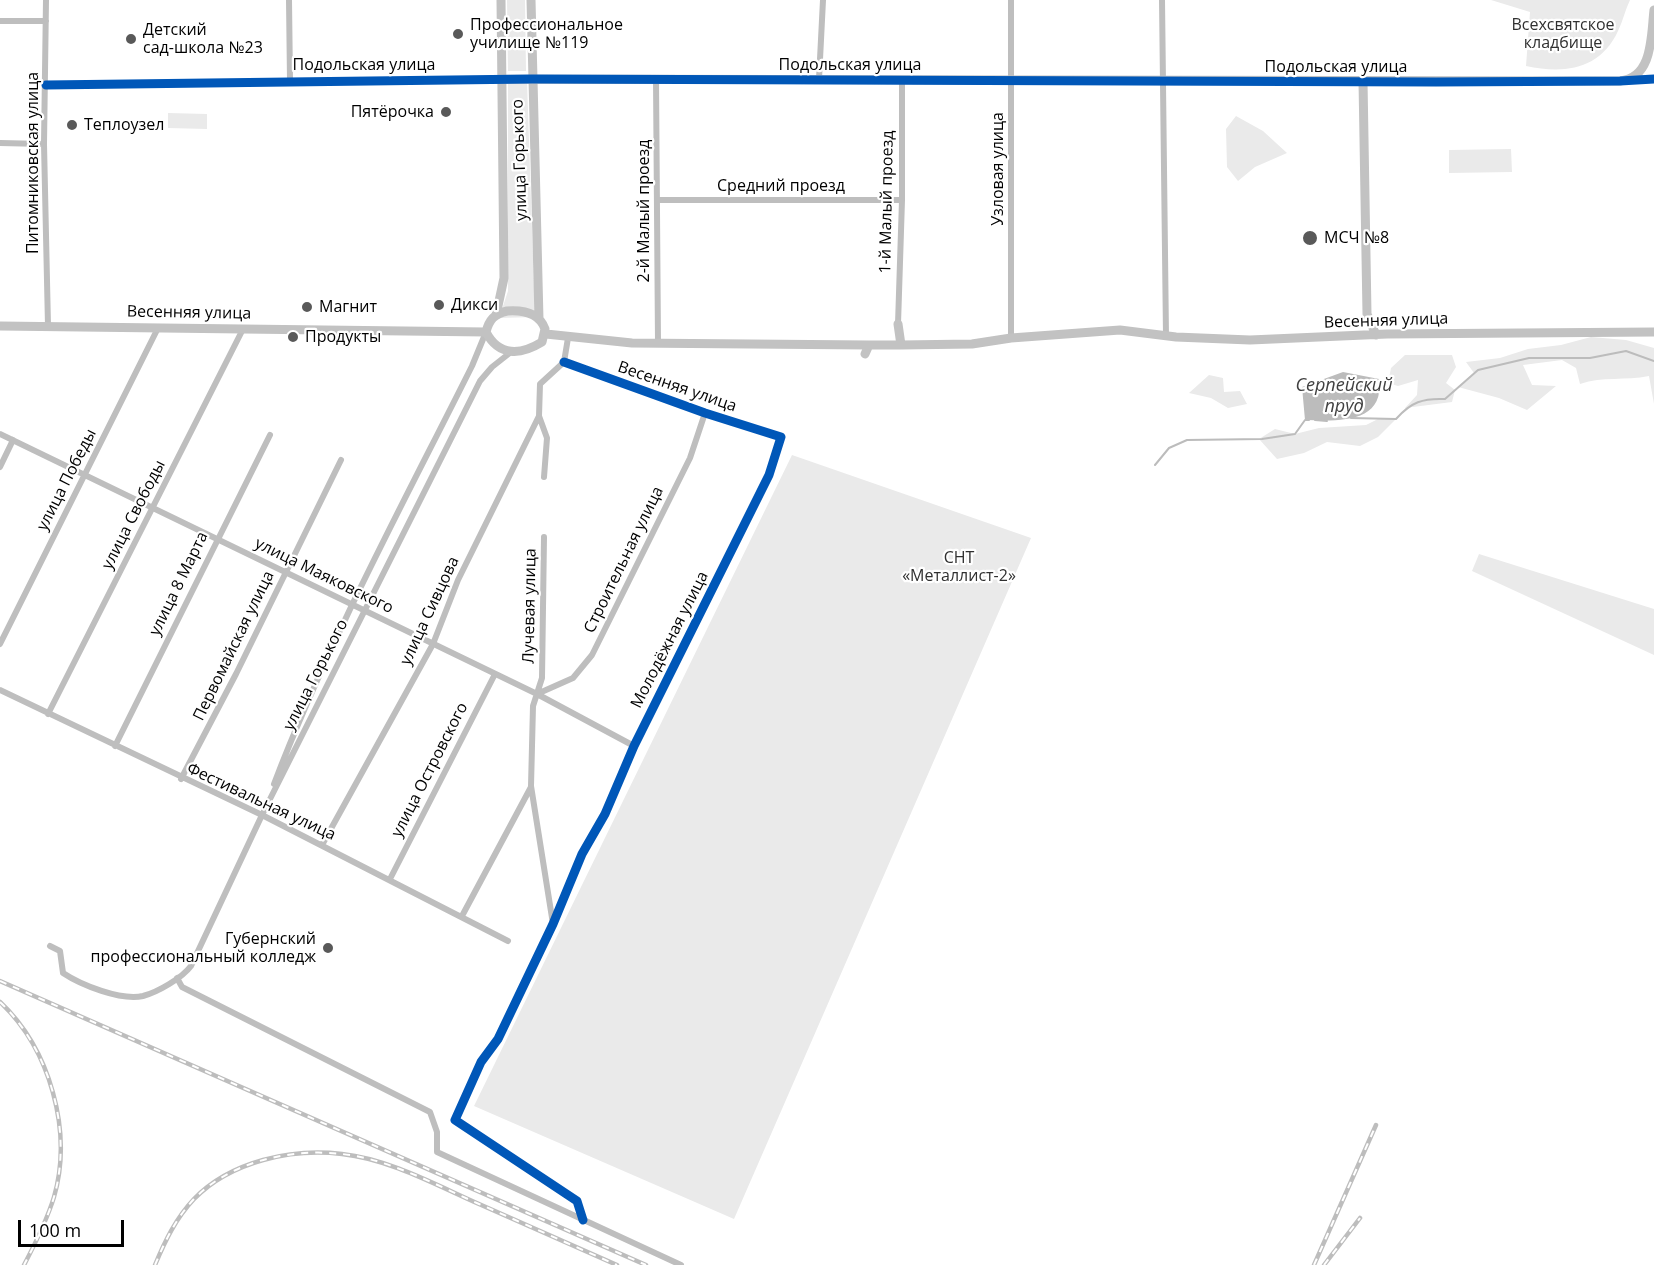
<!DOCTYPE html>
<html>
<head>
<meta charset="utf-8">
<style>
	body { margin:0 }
	#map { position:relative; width:1654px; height:1265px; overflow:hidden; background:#fff; font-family:"Open Sans",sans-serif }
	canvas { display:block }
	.scale { position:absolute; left:18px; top:1220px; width:106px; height:27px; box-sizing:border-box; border:3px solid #000; border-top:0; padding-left:8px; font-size:18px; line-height:21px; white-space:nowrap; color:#000; -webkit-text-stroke:4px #fff; paint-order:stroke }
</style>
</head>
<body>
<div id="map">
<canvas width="1654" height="1265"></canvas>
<div class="scale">100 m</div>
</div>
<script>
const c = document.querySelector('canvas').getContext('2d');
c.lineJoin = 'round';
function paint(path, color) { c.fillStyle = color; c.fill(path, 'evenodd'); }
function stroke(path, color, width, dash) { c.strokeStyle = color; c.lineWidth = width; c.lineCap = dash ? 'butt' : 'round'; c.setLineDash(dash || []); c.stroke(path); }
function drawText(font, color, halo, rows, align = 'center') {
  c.font = font + ' "Open Sans",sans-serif'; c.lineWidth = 4.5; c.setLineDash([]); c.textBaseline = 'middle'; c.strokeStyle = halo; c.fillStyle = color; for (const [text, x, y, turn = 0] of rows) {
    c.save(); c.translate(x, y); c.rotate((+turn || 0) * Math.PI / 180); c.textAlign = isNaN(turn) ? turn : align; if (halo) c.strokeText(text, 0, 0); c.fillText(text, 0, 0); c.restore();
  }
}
paint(new Path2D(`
	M507,0H525L526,71H508Z
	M1491,0H1630C1625,10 1623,21 1618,31C1600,70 1564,74 1526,66L1530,12Z
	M527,82L535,317L499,318L508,291V83Z
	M168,113L207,114V129L168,128Z
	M1236,116L1263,131L1287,153L1255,167L1238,181L1227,167L1226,129Z
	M1511,149L1512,172L1449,173V150Z
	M1591,337L1626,340L1654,348V404L1649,376C1625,381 1603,376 1580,384L1576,368L1562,360L1523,365L1532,385L1556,386L1527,410L1499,398L1458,387L1474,373L1466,362L1500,358L1528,349L1561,345Z
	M1405,355H1452L1456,367L1446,383L1455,390L1452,402L1405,408L1417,395L1418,380L1398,386L1388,383L1391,368Z
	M1209,375L1223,378L1224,392L1240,391L1247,404L1228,408L1211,398L1189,393Z
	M1380,418L1396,419L1378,437L1360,446L1327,442L1304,453L1277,459L1259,439L1275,429L1295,434L1319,428L1366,425Z
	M792,455L1031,538L734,1219L474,1106Z
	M1479,554L1654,609V655L1472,571Z`), '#eaeaea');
paint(new Path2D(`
	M1343,372L1379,379C1385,424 1338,421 1305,420L1302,387Z`), '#bcbcbc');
stroke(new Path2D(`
	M1351,418L1396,419C1411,402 1423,398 1445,399L1478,370L1529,358H1590L1626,351L1654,361
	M1315,420L1327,421
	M1155,465L1169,448L1187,440L1262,439L1295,434L1305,420H1309`), '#bcbcbc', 2);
stroke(new Path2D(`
	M46,0L44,144L48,326
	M289,0L290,81
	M1162,0L1166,336
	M0,21H46
	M1635,78L1654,79
	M656,79L658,343
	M819,79L823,0
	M46,85L502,79
	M0,143L44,144
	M659,200H902
	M898,324L902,200V80
	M1011,338V0
	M564,362L705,413L781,437L769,475L634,746L605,814L582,854L553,924L498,1039L481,1062L455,1120L577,1201L583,1220
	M0,434L537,694L634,746
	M0,467L13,440
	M544,477L547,438L539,416L540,384L564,362L568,338
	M544,537L542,678L533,706L531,786L553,924
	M0,644L158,328
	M0,690L262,815L508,941
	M537,694L573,678L592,655L690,458L705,413
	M48,714L243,329
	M115,746L270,435
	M181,779L236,674L341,460
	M274,784C329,640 403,504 472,366L486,332
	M322,845L433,644L458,580L539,416
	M390,879L495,674
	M462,916L531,787
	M50,946L60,951L63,973C81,985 121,1001 143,996C158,992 182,978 191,966L262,815L480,381L492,367L511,352
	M177,978L182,987L430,1112L437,1132V1152L681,1265`), '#bebebe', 6);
stroke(new Path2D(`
	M531,0L539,319
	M502,79L1620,81C1653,78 1651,36 1654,10
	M1363,81L1367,314L1376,335
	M507,311C522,310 539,312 545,329L542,342C521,355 499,357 486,332C489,320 494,314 507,311Z
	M496,315L504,278L501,0
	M0,326L486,332
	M546,334L632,343L869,345
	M901,345L972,344L1011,338L1120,330L1176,337L1250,340L1387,334L1654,332
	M865,354L869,345H901L898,324`), '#c2c2c2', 9);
const rail = new Path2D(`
	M0,981L646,1265
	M0,1002C50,1049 73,1131 54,1197C47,1220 35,1244 24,1265
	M155,1265C165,1241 176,1218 194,1199C231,1161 292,1148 342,1154C389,1159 436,1185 479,1204C525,1224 571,1245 617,1265
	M1314,1265L1376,1125
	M1324,1265L1360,1218`);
stroke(rail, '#bdbdbd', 4.5);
stroke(rail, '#fff', 2, [7]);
stroke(new Path2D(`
	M46,85L532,79L1436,82L1620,81L1654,79
	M564,362L705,413L781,437L769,475L634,746L605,814L582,854L553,924L498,1039L481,1062L455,1120L577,1201L583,1220`), '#0057b8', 9);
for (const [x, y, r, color] of [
	[458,34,6,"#595959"],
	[131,39,6,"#595959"],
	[446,112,6,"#595959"],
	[72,125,6,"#595959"],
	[1310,238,8,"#595959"],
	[439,305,6,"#595959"],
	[307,307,6,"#595959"],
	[293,337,6,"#595959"],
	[328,948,6,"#595959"]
]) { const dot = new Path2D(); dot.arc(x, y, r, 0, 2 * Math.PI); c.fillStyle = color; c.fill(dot); stroke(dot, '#fff', 2); }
drawText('16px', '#000', '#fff', [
	["Профессиональное",470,25],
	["училище №119",470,43],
	["Детский",143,30],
	["сад-школа №23",143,48],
	["Пятёрочка",434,112,"right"],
	["Теплоузел",84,125],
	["МСЧ №8",1324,238],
	["Дикси",451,305],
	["Магнит",319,307],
	["Продукты",305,337],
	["Губернский",316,939,"right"],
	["профессиональный колледж",316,957,"right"]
], 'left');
drawText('16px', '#303030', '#fff', [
	["Всехсвятское",1563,25],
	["кладбище",1563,43],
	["СНТ",959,558],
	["«Металлист-2»",959,576]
]);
drawText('16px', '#000', '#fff', [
	["Подольская улица",364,65],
	["Подольская улица",850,65],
	["Подольская улица",1336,67],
	["улица Горького",520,160,-92],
	["Питомниковская улица",33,163,-90],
	["Узловая улица",998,169,-90],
	["Средний проезд",781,186],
	["1-й Малый проезд",887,202,-89],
	["2-й Малый проезд",644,211,-90],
	["Весенняя улица",189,313,1],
	["Весенняя улица",1386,321,-2],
	["Весенняя улица",677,387,19],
	["улица Победы",67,480,-63],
	["улица Свободы",134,515,-63],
	["Строительная улица",624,560,-64],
	["улица Маяковского",324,576,26],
	["улица 8 Марта",179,584,-64],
	["Лучевая улица",530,606,-89],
	["улица Сивцова",430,611,-65],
	["Молодёжная улица",670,640,-63],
	["Первомайская улица",234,646,-64],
	["улица Горького",316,675,-63],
	["улица Островского",430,770,-63],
	["Фестивальная улица",261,802,25]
]);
drawText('italic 18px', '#414141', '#fff', [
	["Серпейский",1344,386],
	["пруд",1344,407]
]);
</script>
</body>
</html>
